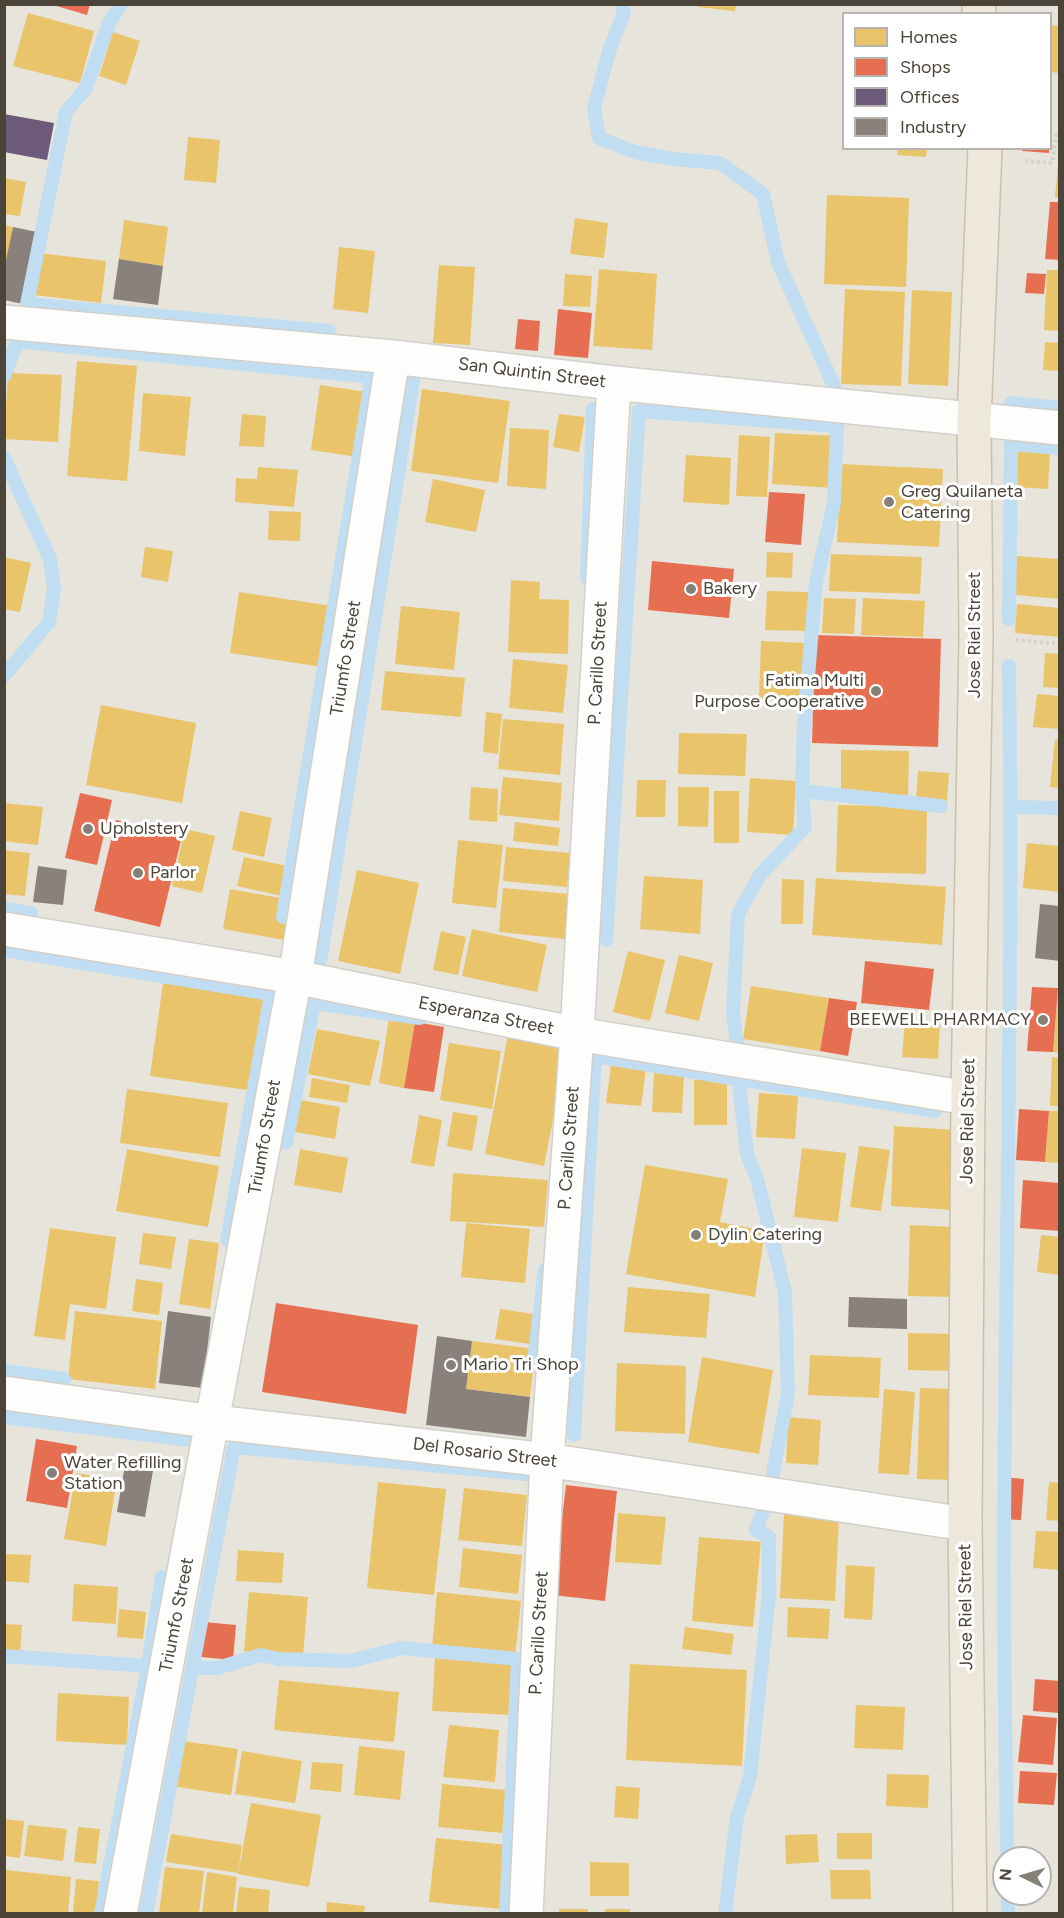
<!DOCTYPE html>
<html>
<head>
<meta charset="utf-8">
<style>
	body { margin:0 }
	#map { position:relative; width:1064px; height:1918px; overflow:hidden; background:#f4f2ee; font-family:Figtree,sans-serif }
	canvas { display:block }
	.frame { position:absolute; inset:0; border:6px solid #4b4439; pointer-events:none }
	.legend { position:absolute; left:842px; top:12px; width:210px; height:138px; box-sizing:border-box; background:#fff; border:2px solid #b7b4b0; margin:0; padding:8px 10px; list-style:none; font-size:18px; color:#4b4439 }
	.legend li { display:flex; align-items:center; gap:12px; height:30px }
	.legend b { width:30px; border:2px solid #b7b4b0 }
	.north { position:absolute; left:992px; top:1846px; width:60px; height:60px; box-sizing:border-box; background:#fff; border:2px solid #b7b4b0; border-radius:50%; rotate:275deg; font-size:16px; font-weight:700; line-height:24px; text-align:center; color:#4b4439 }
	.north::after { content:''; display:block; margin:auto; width:21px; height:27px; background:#868178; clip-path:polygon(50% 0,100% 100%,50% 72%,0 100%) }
</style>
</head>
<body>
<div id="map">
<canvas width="1064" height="1918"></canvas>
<div class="frame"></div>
<ul class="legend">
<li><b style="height:16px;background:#e9c46a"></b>Homes</li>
<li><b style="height:16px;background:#e76f51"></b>Shops</li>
<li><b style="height:16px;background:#6d597a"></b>Offices</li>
<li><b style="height:16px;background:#8a817c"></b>Industry</li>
</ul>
<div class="north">N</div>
</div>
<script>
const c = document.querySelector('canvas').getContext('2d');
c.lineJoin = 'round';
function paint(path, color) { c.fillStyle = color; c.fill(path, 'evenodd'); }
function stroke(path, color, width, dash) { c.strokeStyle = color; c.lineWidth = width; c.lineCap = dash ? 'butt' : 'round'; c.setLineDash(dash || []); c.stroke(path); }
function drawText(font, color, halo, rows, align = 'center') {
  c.font = font + ' Figtree,sans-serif'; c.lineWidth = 6; c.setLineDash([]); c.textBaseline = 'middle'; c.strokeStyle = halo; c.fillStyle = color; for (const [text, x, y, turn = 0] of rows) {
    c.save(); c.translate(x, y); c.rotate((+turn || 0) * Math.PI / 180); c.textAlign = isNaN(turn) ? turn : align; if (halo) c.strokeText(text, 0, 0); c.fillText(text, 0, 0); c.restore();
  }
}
paint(new Path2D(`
	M5,5H1059V1913H5ZM844,14H1050V148H844ZM1004,1858H1040V1894H1004Z`), '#e7e4dc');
paint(new Path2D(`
	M699,4H736L735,11L698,7Z
	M28,13L94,31L80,83L13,66Z
	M1050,25L1060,26V73L1050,72Z
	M113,32L140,41L126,85L99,76Z
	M188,137L220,140L216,183L184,180Z
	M898,148H927L926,157L897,155Z
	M1058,164H1060V198L1055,197Z
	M4,178L26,182L20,216L4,214Z
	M827,195L909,198L906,287L824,284Z
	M575,218L608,223L604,258L570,254Z
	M124,220L168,227L163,266L119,259Z
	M4,225L13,227L6,264H4Z
	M339,247L375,251L368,313L333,309Z
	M39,253L106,261L101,303L34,295Z
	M439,265L475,267L470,345L433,343Z
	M599,269L657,274L652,350L593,346Z
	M1047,270H1060V331L1044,330Z
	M565,274L592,276L590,307L563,306Z
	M845,289L905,292L901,386L841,384Z
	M912,290L952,292L948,386L908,384Z
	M1045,342L1060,343V371L1043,370Z
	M77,361L137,366L127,481L67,476Z
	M8,373L62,375L58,442L4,439Z
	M320,385L367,392L358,457L311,450Z
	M422,389L510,401L498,483L411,471Z
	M143,393L191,397L185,456L139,451Z
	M242,414L266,416L264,447L239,446Z
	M559,414L585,417L579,452L553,447Z
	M510,428L549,430L546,489L507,486Z
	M775,433L836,436L833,488L772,484Z
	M739,435L770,437L767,497L736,496Z
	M1018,450L1050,452L1048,489L1016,487Z
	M686,455L731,458L729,505L683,502Z
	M841,464L943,469L939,547L837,542Z
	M258,467L298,470L294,507L235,502L236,478L257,479Z
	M433,479L485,490L476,532L425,522Z
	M269,511L301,512L300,541L268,540Z
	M145,547L173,551L168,582L141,577Z
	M767,552L793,553L792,578L766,577Z
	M831,554L922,557L920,594L829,591Z
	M1017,556L1060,559V599L1015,595Z
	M4,557L31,563L20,612L4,609Z
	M511,580L540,582L539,599L569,600L568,654L508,652Z
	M767,591L809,592L808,631L765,630Z
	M239,592L332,606L323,667L230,653Z
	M824,598L856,599L854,634L822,633Z
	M863,598L925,601L923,637L861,635Z
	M1017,604L1060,608V637L1015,633Z
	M401,606L460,612L454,670L395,664Z
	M761,641L805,643L803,701L759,699Z
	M1045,653L1060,654V688L1043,687Z
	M513,659L568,665L563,713L509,708Z
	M385,671L465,678L461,717L381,710Z
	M1037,694L1060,696V729L1033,727Z
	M101,705L196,723L182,803L86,785Z
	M486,712L502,714L498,754L483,752Z
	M503,719L564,724L560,775L498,769Z
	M679,733L747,734L745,776L678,774Z
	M1055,739L1060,740V788L1050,787Z
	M841,750L909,751L908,795H841Z
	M918,771L949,773L947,801L916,799Z
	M503,777L562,783L559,821L499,815Z
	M750,778L796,781L793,835L747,832Z
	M637,780H666L665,817H636Z
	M471,787L498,789L497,822L469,820Z
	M678,787H709L708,827L678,826Z
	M714,791H739V843H714Z
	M4,803L43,807L38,845L4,841Z
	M838,805L927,807L926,874L836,872Z
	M240,811L272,818L264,857L232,850Z
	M515,822L560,828L558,846L513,841Z
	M185,829L215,836L202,893L172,886Z
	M458,840L503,845L496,908L452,903Z
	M1027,843L1060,846V892L1023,888Z
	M506,847L571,853L567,887L503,881Z
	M4,850L30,853L25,896L4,894Z
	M244,857L292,867L286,897L237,886Z
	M357,870L419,883L400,974L338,961Z
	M644,876L703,880L700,934L640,929Z
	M816,878L946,887L942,945L812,935Z
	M782,879L804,880L803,924H781Z
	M503,888L569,894L565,939L499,932Z
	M230,889L297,901L290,941L223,929Z
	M472,929L547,945L537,992L462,976Z
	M441,931L466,937L458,975L433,970Z
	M628,951L665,960L650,1021L613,1012Z
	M679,955L713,963L699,1021L665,1013Z
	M163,983L268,998L254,1091L150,1076Z
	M751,986L829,998L820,1051L743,1039Z
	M1058,991H1060V1053L1053,1052Z
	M389,1018L415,1022L404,1088L379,1083Z
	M905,1021L940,1023L938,1059L902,1057Z
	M317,1029L380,1041L370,1086L308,1074Z
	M508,1035L567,1047L544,1166L485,1154Z
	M449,1043L501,1051L492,1109L440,1100Z
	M1052,1057L1060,1058V1106H1050Z
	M611,1065L646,1069L641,1106L606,1103Z
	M654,1073L684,1074L682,1113L652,1112Z
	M312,1078L350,1085L347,1103L309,1097Z
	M727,1079V1125H694V1080Z
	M127,1089L228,1103L220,1157L120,1143Z
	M759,1093L798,1096L795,1139L756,1137Z
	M294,1099L340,1107L335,1139L289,1131Z
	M1049,1111H1060V1163L1045,1162Z
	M453,1112L478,1116L472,1151L447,1146Z
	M419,1115L442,1120L434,1167L411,1163Z
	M894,1126L957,1130L953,1210L891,1206Z
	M859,1146L890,1150L881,1211L850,1207Z
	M802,1148L846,1153L838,1222L794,1217Z
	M127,1149L219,1166L208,1227L116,1211Z
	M300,1149L348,1158L342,1193L294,1185Z
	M645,1165L728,1179L720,1222L765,1231L755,1297L626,1274Z
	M453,1173L548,1180L544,1227L450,1221Z
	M466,1223L530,1229L525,1283L461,1277Z
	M910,1225L953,1227L952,1297L908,1296Z
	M50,1228L116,1237L106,1309L70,1304L65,1340L34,1336Z
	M143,1233L176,1237L171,1269L139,1264Z
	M1041,1235L1060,1237V1275L1037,1272Z
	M189,1239L219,1243L210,1309L179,1304Z
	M136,1279L163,1283L159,1315L132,1311Z
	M628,1287L710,1294L706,1338L624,1332Z
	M500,1309L534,1314L530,1344L495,1339Z
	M75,1311L162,1321L155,1389L68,1379Z
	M908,1333L954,1334L953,1371L908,1370Z
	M472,1341L536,1349L530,1397L466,1389Z
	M810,1355L881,1358L879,1398L808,1395Z
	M702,1357L773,1370L759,1454L688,1442Z
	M617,1363L686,1366L685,1434L615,1431Z
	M920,1388L956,1389L953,1480L917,1479Z
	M884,1389L915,1392L909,1475L878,1473Z
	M788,1417L821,1420L818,1465L786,1463Z
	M76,1473L117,1480L106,1546L64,1539Z
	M378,1482L446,1489L434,1595L367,1588Z
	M1049,1482L1060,1483V1521L1046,1520Z
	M464,1488L527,1495L522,1546L458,1540Z
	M618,1513L666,1517L661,1565L615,1562Z
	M784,1514L839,1517L835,1601L780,1598Z
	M1036,1531L1060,1532V1570L1033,1568Z
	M699,1537L761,1542L753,1627L692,1621Z
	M463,1548L522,1555L518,1594L459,1587Z
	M238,1550L284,1553L282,1583L236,1581Z
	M4,1554L31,1555L29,1583L4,1581Z
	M846,1565L875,1567L872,1620L844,1618Z
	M74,1584L118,1587L116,1624L72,1621Z
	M249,1592L308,1597L303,1656L244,1651Z
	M437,1592L521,1601L515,1657L432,1648Z
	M788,1607L830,1609L828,1639L787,1637Z
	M119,1609L146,1612L143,1639L117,1637Z
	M4,1624L22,1625L20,1654L4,1653Z
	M685,1627L734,1634L731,1655L682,1649Z
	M435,1658L515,1663L512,1715L432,1711Z
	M630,1664L747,1670L742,1766L626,1760Z
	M279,1680L399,1692L394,1742L274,1730Z
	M58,1693L129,1697L127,1745L56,1741Z
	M856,1705L905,1707L903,1750L854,1748Z
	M449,1725L499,1730L495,1782L443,1777Z
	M183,1741L238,1749L231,1795L177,1787Z
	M359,1746L405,1751L400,1800L354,1795Z
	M242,1751L302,1761L295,1803L235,1794Z
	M312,1762L343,1764L341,1792L310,1789Z
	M887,1774L929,1775L928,1808L886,1806Z
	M442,1784L506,1790L502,1833L438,1827Z
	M616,1786L640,1788L638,1819L614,1817Z
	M251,1803L321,1815L309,1887L238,1874Z
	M4,1819L24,1821L20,1858L4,1856Z
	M28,1825L67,1829L63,1861L24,1856Z
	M78,1827L100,1829L96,1864L74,1862Z
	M837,1833H872V1859H837Z
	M171,1834L242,1845L238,1873L166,1862Z
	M817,1834L819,1862L786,1864L785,1835Z
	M436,1838L508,1845L501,1909L429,1902Z
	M590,1862L629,1863V1896H590Z
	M165,1867L204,1871L199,1914H159Z
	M5,1870L71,1877L68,1914L5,1912Z
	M830,1870H870L871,1899H831Z
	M207,1872L237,1877L233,1914H202Z
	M76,1879L99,1881L96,1914L73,1913Z
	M239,1887L270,1890L268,1914H236Z
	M327,1902L365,1906L364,1914H326Z
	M559,1909H588V1914H559Z
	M605,1909H630V1914H605Z`), '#e9c46a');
paint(new Path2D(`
	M50,4H90L87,15Z
	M1022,148H1049V153L1022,151Z
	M1050,202H1060V260L1045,259Z
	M1027,273L1046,274L1044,294L1025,293Z
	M558,309L592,313L588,358L554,355Z
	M518,319L540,321L538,351L515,349Z
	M769,492L805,494L801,545L765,542Z
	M652,561L734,569L729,618L648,610Z
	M815,635L941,639L938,747L812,743Z
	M80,793L112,800L97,865L65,858Z
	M116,820L182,836L160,927L94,911Z
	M865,961L934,969L929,1010L861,1003Z
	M1032,987L1058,988L1053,1052L1027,1051Z
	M829,998L857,1002L848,1056L820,1051Z
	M415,1022L444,1027L434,1092L404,1088Z
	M1019,1109L1049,1111L1045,1162L1016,1160Z
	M1023,1180L1060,1183V1231L1020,1228Z
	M276,1303L418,1325L406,1414L262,1392Z
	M36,1439L77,1446L67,1508L26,1501Z
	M1003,1477L1024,1479L1021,1520L1000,1519Z
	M566,1485L617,1491L605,1601L553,1595Z
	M204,1622L236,1625L233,1660L201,1657Z
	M1035,1679L1060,1681V1713L1033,1711Z
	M1023,1715L1057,1718L1053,1765L1018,1762Z
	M1020,1771L1057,1773L1054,1805L1018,1803Z`), '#e76f51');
paint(new Path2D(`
	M4,114L54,123L47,160L4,152Z`), '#6d597a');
paint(new Path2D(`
	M13,227L37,232L23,304L4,300V270Z
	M119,259L163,266L158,305L113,299Z
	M38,866L67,870L63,905L33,902Z
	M1040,904L1060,906V961L1035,958Z
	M849,1297L907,1299V1329L848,1327Z
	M168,1311L211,1317L203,1388L159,1383Z
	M437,1336L472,1341L466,1389L530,1397L526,1437L426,1425Z
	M126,1459L154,1465L145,1517L117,1512Z`), '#8a817c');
stroke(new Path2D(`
	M121,4L109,23L86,88L66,112L27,304L329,331
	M622,4L624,13L610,48L594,108L599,138L635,152L673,159L720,163L763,194L778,262L834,386
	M4,376L17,342H24L372,377L283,917
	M1011,403L1060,408
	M4,458L50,559L54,589L49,622L4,676
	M587,578L593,409
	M1009,619L1011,444L1060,448
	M802,791L941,806
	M1011,807L1060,808
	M4,909L31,913
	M606,940L639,411L837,426L834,503L816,582L804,723L802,791L805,827L760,875L738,914L733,1012L737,1047
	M4,950L271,994L227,1240
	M320,962L413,380
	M738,1074L747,1154L757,1179L785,1292L788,1394L773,1473
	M286,1143L314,1003L420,1018
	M534,1361L545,1270
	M4,1371L64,1379
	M4,1417L189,1440
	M574,1435L595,1056L935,1111
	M4,1656L148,1666
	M192,1668H217L261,1655L279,1659L351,1661L401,1648L518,1659L506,1914
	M1007,1858C1006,1748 1003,1638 1004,1529C1006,1241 1013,953 1009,666
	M1008,1894V1914
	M101,1914L148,1666L162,1577
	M146,1914L234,1447L527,1474
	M725,1914L737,1817L750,1777L769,1594V1537L756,1530L765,1506`), '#c0ddf1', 14);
const street = new Path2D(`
	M4,322L393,357L614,383L1060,428
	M4,929L295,977L577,1034L968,1098
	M4,1393L214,1422L547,1460L965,1524
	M120,1914L295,977L393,357
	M526,1914L547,1460L577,1034L614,383`);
const highway = new Path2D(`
	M979,4V14
	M970,1914L965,1524L968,1098L976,637L974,420L985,148`);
stroke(street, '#d2d0cb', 36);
stroke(highway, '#ccbfa9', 36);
stroke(new Path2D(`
	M1025,161L1052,163L1056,135H1060
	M1016,640L1060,644`), '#d3d2cc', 4, [3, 3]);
stroke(street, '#fdfdfc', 33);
stroke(highway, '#ede8db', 33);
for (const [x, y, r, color] of [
	[889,502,6,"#868178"],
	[691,589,6,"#868178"],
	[876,691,6,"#868178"],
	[88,829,6,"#868178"],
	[138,873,6,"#868178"],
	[1043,1020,6,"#868178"],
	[696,1235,6,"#868178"],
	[451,1365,6,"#868178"],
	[52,1473,6,"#868178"]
]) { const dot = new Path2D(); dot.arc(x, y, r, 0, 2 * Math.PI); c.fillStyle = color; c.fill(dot); stroke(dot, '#fff', 2); }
drawText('18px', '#4b4439', '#fff', [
	["San Quintin Street",532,373,7],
	["Jose Riel Street",975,635,-90],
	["Triumfo Street",346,658,-81],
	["P. Carillo Street",598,663,-87],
	["Esperanza Street",486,1016,11],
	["Jose Riel Street",968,1121,-89],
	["Triumfo Street",265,1137,-80],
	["P. Carillo Street",569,1148,-86],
	["Del Rosario Street",485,1453,7],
	["Jose Riel Street",966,1607,-91],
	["Triumfo Street",177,1615,-79],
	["P. Carillo Street",539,1633,-87]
]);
drawText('18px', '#4b4439', '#fff', [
	["Greg Quilaneta",901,492],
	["Catering",901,513],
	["Bakery",703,589],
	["Fatima Multi",864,681,"right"],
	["Purpose Cooperative",864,702,"right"],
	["Upholstery",100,829],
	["Parlor",150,873],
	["BEEWELL PHARMACY",1031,1020,"right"],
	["Dylin Catering",708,1235],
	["Mario Tri Shop",463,1365],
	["Water Refilling",64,1463],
	["Station",64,1484]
], 'left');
</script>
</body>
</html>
